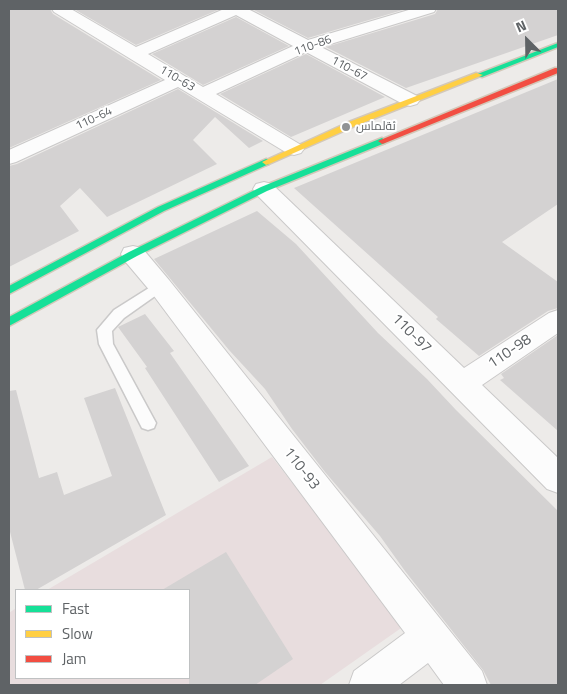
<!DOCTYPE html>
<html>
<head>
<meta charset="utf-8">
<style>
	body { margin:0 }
	#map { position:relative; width:567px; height:694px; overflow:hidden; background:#edebe9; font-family:"Titillium Web",sans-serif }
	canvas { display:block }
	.frame { position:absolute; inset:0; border:10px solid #5f6366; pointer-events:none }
	.legend { position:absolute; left:15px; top:589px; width:175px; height:90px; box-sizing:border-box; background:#fff; border:1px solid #bfc1c2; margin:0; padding:6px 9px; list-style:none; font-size:15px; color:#5f6366 }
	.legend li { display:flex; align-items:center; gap:10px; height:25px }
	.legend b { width:25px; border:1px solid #bfc1c2 }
	.north { position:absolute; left:502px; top:15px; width:50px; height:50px; -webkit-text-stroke:4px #fff; paint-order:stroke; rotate:337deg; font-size:14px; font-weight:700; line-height:20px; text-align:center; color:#5f6366 }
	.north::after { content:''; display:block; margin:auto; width:18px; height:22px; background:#5f6366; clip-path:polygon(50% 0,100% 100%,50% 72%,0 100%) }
</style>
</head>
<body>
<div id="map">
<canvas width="567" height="694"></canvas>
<div class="frame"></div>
<ul class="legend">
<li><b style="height:6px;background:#16e098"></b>Fast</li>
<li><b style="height:6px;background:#ffcf43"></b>Slow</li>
<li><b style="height:6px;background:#f24e42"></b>Jam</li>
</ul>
<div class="north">N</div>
</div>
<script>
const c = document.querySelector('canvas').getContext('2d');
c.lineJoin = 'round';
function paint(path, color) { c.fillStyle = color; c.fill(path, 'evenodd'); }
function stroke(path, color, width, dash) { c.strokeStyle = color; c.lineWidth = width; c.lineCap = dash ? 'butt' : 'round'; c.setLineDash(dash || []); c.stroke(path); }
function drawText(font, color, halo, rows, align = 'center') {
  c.font = font + ' "Titillium Web",Cairo,sans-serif'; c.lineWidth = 4; c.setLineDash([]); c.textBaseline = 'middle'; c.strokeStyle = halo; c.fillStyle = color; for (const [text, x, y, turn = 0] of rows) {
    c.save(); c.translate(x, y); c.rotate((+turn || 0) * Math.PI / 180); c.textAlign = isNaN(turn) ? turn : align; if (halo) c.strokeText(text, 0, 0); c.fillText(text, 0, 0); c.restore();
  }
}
paint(new Path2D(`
	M272,457L404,626L320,685H9V613L16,608V678H189V590H47Z`), '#e8ddde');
paint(new Path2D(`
	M9,9H50L53,14L161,80L9,148Z
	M74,9H220L136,45Z
	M252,9H406L308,38Z
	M438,9H558V35L406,88L326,47L435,14Z
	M236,17L289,46L203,85L152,54Z
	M306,54L385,97L291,137L220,94Z
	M558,79V204L502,242L558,282V308L548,311L479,356L436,319L438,317L294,188Z
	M178,89L263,141L249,148L215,117L193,140L217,164L107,217L80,188L60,206L79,231L9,267V166L17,164Z
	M257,211L296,244L378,333L427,379L456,410L558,511V685H491L483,670L405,571L380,536L325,472L292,429L265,389L229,350L154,259Z
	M145,314L174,351L170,353L249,466L219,482L145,368L147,367L118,327Z
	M558,335V431L500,380L504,378L501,374Z
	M115,388L166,515L36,590H25L9,528V391L16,390L39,478L57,472L64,495L112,476L84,398Z
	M226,552L293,659L255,685H189V590H162Z`), '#d4d2d2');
const lane = new Path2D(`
	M160,281L165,283L167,286L165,289L124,318L112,331L113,344L156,423L154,428L148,430L142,428L99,344L97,330L114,310Z`);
const street = new Path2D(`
	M52,9H71L136,47L224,9H248L308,40L412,9H436L434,12L321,47L417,96L420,100L417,104L410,106L403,104L306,52L216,94L301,145L304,149L301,153L294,155L287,153L178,87L16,162L9,164V150L165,80L54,12ZM236,15L293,46L203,87L148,54Z
	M264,182L272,184L464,368L549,313L558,310V333L482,385L558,458V493L547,489L256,194L253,189L256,184Z
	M133,246L142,248L169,280L482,671L487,685H444L428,663L399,685H349L354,671L405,633L151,292L124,260L121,254L124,248Z`);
const fast = new Path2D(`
	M558,43V47L482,77L475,75Z
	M382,138L386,141L385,143L267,191L137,256L9,326V317L129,252L261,187Z
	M266,159L269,160V164L164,211L9,294V286L158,207Z`);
const slow = new Path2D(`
	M476,73L483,75L355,126L269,164L266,165L262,162L349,122Z`);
const jam = new Path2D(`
	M555,68H558V73L385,143L382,144L378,141Z`);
stroke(lane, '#cac9c9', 3);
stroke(street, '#cac9c9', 2);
stroke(fast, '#d3c8b9', 3);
stroke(slow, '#d3c8b9', 3);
stroke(jam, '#d3c8b9', 3);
paint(lane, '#fcfcfc');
paint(street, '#fcfcfc');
paint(fast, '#16e098');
paint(slow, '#ffcf43');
paint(jam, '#f24e42');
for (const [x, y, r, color] of [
	[346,127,5,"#919394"]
]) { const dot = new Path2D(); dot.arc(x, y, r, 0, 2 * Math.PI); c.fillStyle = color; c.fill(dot); stroke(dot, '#fff', 2); }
drawText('12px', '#5f6366', '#fff', [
	["110-86",313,46,-20],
	["110-67",349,69,28],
	["110-63",177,79,31],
	["110-64",94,119,-25]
]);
drawText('12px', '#5f6366', '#fff', [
	["ئةلماس",356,127]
], 'left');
drawText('15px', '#5f6366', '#fff', [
	["110-97",411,334,45],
	["110-98",510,352,-34],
	["110-93",301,469,52]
]);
</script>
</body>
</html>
